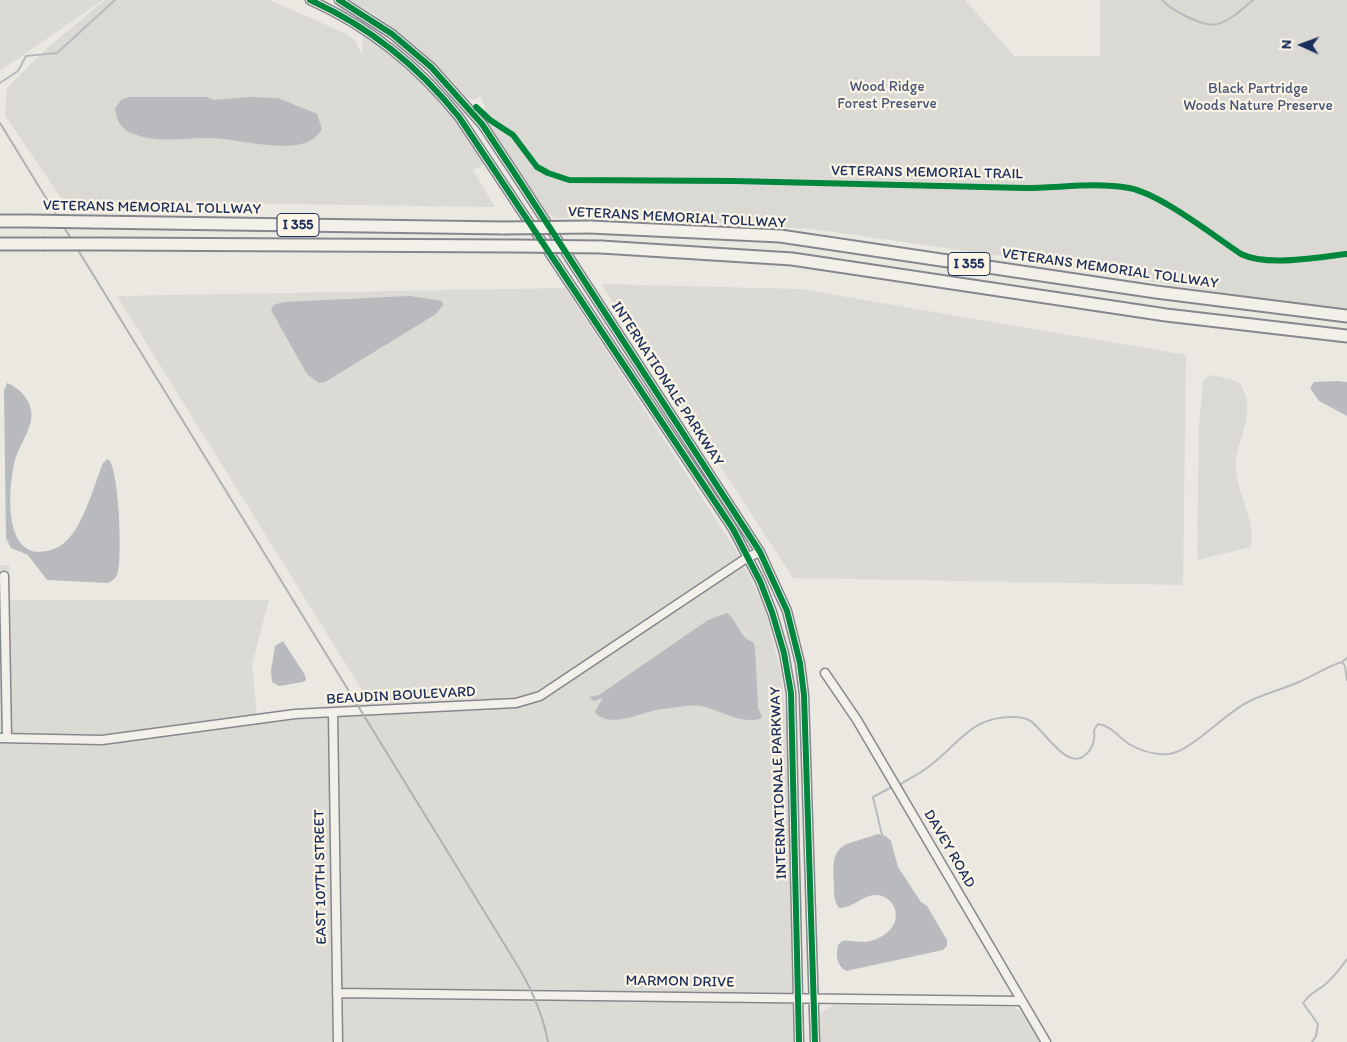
<!DOCTYPE html>
<html>
<head>
<meta charset="utf-8">
<style>
	body { margin:0 }
	#map { position:relative; width:1347px; height:1042px; overflow:hidden; background:#eae8e1; font-family:Itim,sans-serif }
	canvas { display:block }
	.north { position:absolute; left:1277px; top:20px; width:50px; height:50px; -webkit-text-stroke:4px #fcf5e5; paint-order:stroke; rotate:272deg; font-size:14px; font-weight:700; line-height:20px; text-align:center; color:#1b2f5e }
	.north::after { content:''; display:block; margin:auto; width:18px; height:22px; background:#1b2f5e; clip-path:polygon(50% 0,100% 100%,50% 72%,0 100%) }
</style>
</head>
<body>
<div id="map">
<canvas width="1347" height="1042"></canvas>
<div class="north">N</div>
</div>
<script>
const c = document.querySelector('canvas').getContext('2d');
c.lineJoin = 'round';
function paint(path, color) { c.fillStyle = color; c.fill(path, 'evenodd'); }
function stroke(path, color, width, dash) { c.strokeStyle = color; c.lineWidth = width; c.lineCap = dash ? 'butt' : 'round'; c.setLineDash(dash || []); c.stroke(path); }
function drawText(font, color, halo, rows, align = 'center') {
  c.font = font + ' Itim,sans-serif'; c.lineWidth = 4.5; c.setLineDash([]); c.textBaseline = 'middle'; c.strokeStyle = halo; c.fillStyle = color; for (const [text, x, y, turn = 0] of rows) {
    c.save(); c.translate(x, y); c.rotate((+turn || 0) * Math.PI / 180); c.textAlign = isNaN(turn) ? turn : align; if (halo) c.strokeText(text, 0, 0); c.fillText(text, 0, 0); c.restore();
  }
}
paint(new Path2D(`
	M0,0H103L0,71Z
	M363,34L421,80L460,126L486,164L473,170L360,168Z
	M601,284L800,289L1186,355L1183,585L793,578Z
	M565,288L736,550L765,608L781,674L788,738L793,1042H0V565H9L10,600H269L252,664L257,715L301,708L370,703L117,296Z
	M834,1005L1013,1007L1023,1013L1040,1042H819V1017L823,1011Z`), '#dbdad5');
paint(new Path2D(`
	M105,0H269L347,34L356,42L362,54L360,167L473,170L495,207L63,201L5,115L7,88L48,47Z
	M349,0H965L1014,56H1100V0H1347V310L1263,300L1002,256L812,229L634,217L555,218L545,211L485,124L482,113L485,107L481,96L474,100L466,97C433,58 394,23 349,0Z
	M1210,375L1231,379L1241,384C1243,390 1246,396 1247,402C1250,424 1235,445 1236,468C1237,495 1256,521 1251,547L1197,560L1199,427L1203,381Z`), '#dbd9d4');
paint(new Path2D(`
	M129,97H206L214,100L249,97L278,98L317,114L322,129C318,136 313,140 305,143C280,151 240,140 214,138C188,137 158,144 134,134C121,130 117,121 115,109L121,100Z
	M410,296L442,301L443,305L436,314L325,382L319,383L307,374L271,310L274,305L283,302Z
	M1337,381L1347,382V416L1319,401L1310,388L1314,382Z
	M7,383C19,388 29,398 31,410C34,428 19,444 15,460C7,492 3,570 56,548C81,538 93,487 103,463L108,459C119,466 123,562 117,575C115,579 112,581 108,583L47,580L28,555L11,548L6,538L4,391Z
	M727,613C738,621 740,639 753,642L755,647L758,708L762,716L760,719C737,724 722,710 701,706C690,704 674,708 662,709C644,711 605,731 595,711L603,698L594,701L589,697L599,695L708,620Z
	M283,641L305,675L306,680L303,682L279,686L272,682L271,671L275,646Z
	M878,834L886,836L891,841L898,867L921,902L927,906L947,940V946L943,950L846,971C836,965 836,955 838,945L842,941C849,940 857,942 865,942C881,940 900,928 895,909C893,903 888,898 882,896C865,891 854,909 839,908C833,900 834,890 834,881C831,840 845,846 878,834Z`), '#b8babe');
stroke(new Path2D(`
	M1162,0C1171,10 1204,28 1218,24C1231,20 1242,9 1253,0
	M0,83L18,71L26,56L57,53L115,0
	M1342,662L1345,666L1347,680
	M901,784C910,778 919,774 927,768C959,745 970,716 1014,717C1018,717 1025,718 1029,720C1043,727 1069,778 1089,751C1094,745 1095,738 1094,730L1098,724C1112,726 1118,737 1129,744C1141,751 1156,755 1169,754C1192,751 1225,713 1248,702C1265,693 1284,689 1301,681C1315,675 1328,666 1342,662L1347,658
	M882,835L873,797L890,788
	M1312,1042L1316,1036L1318,1024L1303,1003C1309,995 1314,992 1322,987C1332,979 1340,969 1347,959`), '#b8babe', 2);
const minor = new Path2D(`
	M310,0C368,26 419,67 459,117L733,529L760,581L772,612L784,653L791,693L799,1042
	M339,0L392,34L431,67L482,124L515,174L760,552L787,611L800,663L804,695L815,1042
	M4,576L7,738
	M825,673L857,720L1046,1042
	M333,713L338,1042
	M0,738L102,740L295,714L516,703L540,696L748,557L760,552
	M337,993L1022,1001`);
const highway = new Path2D(`
	M0,221H29
	M93,222L504,228
	M590,227L780,236L1156,292L1347,316
	M0,244H42
	M103,244L515,246
	M601,247L792,259L1166,315L1347,336`);
stroke(minor, '#84878d', 11);
stroke(highway, '#84878d', 15);
stroke(minor, '#f3f0ea', 8);
stroke(highway, '#f3f0ea', 11);
stroke(new Path2D(`
	M0,123L519,968C533,992 543,1015 548,1042`), '#b0b2b3', 2);
const highwayBridge = new Path2D(`
	M29,221L93,222
	M504,228L590,227
	M42,244H103
	M515,246L601,247`);
stroke(highwayBridge, '#84878d', 15, []);
stroke(highwayBridge, '#f3f0ea', 11);
stroke(new Path2D(`
	M310,0C368,26 419,67 459,117L733,529L760,581L772,612L784,653L791,693L799,1042
	M339,0L392,34L431,67L482,124L515,174L760,552L787,611L800,663L804,695L815,1042
	M476,107L490,120L513,135L537,167L548,173L569,180L734,181L1025,188C1059,188 1095,182 1129,188C1159,193 1214,236 1241,254C1268,267 1317,257 1347,254`), '#00873e', 6);
for (const [x, y, w] of [
	[298,225,42],
	[969,264,42]
]) { const box = new Path2D(); box.roundRect(x - w / 2, y - 11.5, w, 23, 4); c.fillStyle = '#fcf5e5'; c.fill(box); stroke(box, '#1b2f5e', 1); }
drawText('bold 14px', '#1b2f5e', null, [
	["I 355",298,225],
	["I 355",969,264]
]);
drawText('15px', '#485679', '#fcf5e5', [
	["Wood Ridge",887,87],
	["Forest Preserve",887,104],
	["Black Partridge",1258,89],
	["Woods Nature Preserve",1258,106]
]);
drawText('15px', '#1b2f5e', '#fcf5e5', [
	["VETERANS MEMORIAL TRAIL",927,173,1],
	["VETERANS MEMORIAL TOLLWAY",152,208,1],
	["VETERANS MEMORIAL TOLLWAY",677,218,3],
	["VETERANS MEMORIAL TOLLWAY",1110,269,8],
	["INTERNATIONALE PARKWAY",667,384,57],
	["BEAUDIN BOULEVARD",401,696,-3],
	["INTERNATIONALE PARKWAY",779,783,-92],
	["DAVEY ROAD",949,849,60],
	["EAST 107TH STREET",321,877,-91],
	["MARMON DRIVE",680,982,1]
]);
</script>
</body>
</html>
